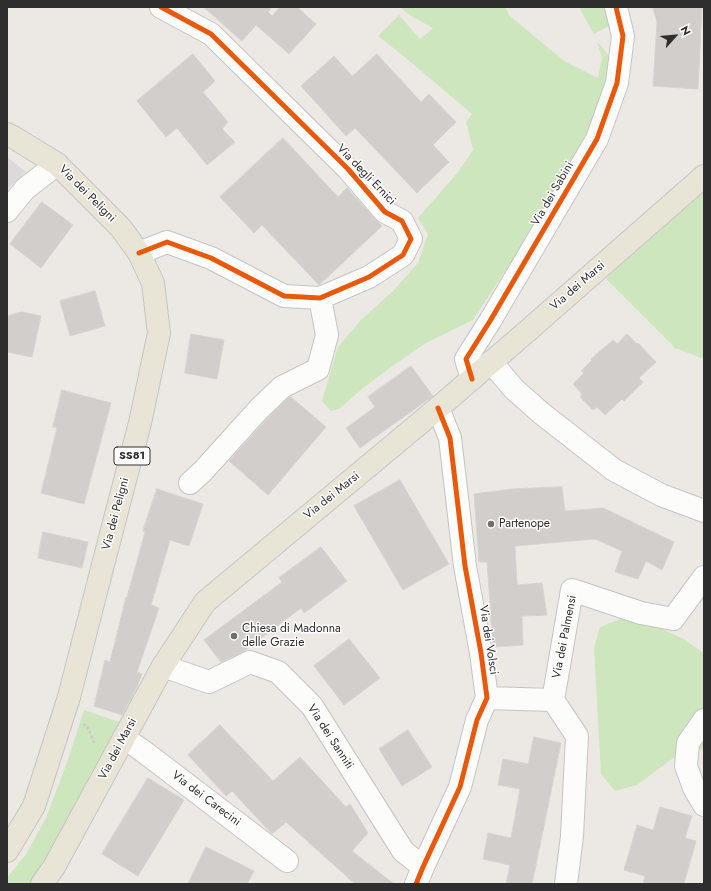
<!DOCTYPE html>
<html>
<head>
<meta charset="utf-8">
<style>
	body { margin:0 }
	#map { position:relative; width:711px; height:891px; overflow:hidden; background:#ece8e4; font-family:Jost,sans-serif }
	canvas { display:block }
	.frame { position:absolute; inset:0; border:8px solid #2e2e2e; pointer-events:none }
	.north { position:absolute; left:655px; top:16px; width:40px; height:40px; -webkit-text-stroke:3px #fff; paint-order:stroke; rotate:63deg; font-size:11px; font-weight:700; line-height:16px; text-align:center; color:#2e2e2e }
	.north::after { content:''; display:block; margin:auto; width:14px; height:18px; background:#2e2e2e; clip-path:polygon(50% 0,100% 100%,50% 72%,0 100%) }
</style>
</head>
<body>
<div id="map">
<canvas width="711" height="891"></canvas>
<div class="frame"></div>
<div class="north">N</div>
</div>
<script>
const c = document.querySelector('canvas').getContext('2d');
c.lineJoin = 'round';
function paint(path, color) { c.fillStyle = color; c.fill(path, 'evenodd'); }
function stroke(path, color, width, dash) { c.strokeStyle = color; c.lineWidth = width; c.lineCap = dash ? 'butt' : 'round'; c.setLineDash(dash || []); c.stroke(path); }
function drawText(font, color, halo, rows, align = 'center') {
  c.font = font + ' Jost,sans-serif'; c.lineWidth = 3; c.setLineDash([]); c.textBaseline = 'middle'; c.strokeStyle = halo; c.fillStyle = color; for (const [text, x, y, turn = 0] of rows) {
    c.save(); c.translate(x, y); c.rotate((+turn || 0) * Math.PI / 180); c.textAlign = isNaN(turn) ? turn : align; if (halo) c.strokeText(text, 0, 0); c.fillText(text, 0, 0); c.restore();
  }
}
paint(new Path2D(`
	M7,157L26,172L7,189Z`), '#dcd9db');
paint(new Path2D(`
	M400,7H505L510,16L552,51L566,62L598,78L602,58L597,42L607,53L612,69L607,92L556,193L473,320L426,343L391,367L362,389L339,409L331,411L322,401L338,347L361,320L393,291L418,263L428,234L418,218L458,172L473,150L466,122L472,114L401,54L378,36L399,15L420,39L433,28L409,15Z
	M580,7H604L609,26L594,34L581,11Z
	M704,191V359L675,348L606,279L626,259Z
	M625,617L653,625L682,638L704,653V749L680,753L637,785L615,791L601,774L594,648L600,627Z
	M84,710L122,723L33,884H7V878L26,854L46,818L66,765Z`), '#cee6be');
const building = new Path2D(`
	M204,7H272L268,12L272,16L280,7H297L316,24L289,54L256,25L242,41Z
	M653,7H702L698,89L653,86L657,23Z
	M193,54L215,81L203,92L228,122L222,129L235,142L207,165L177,128L166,137L137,101Z
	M377,54L421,102L429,94L456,122L433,145L449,162L417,193L355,128L346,136L301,86L334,56L352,76Z
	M283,138L338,197L347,188L376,220L382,226L319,285L262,225L254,233L220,197Z
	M42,202L73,225L41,268L10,244Z
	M95,291L105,326L70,336L60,301Z
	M22,312L41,316L32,357L7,352V316Z
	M191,334L224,340L217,379L185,373Z
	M627,334L637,344L638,343L656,362L639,378L643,382L624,401L622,399L605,415L597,407L593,410L580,397L582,394L573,384L584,373L581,371L592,360L591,359L613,340L617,344Z
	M411,366L433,396L360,448L346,428L375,407L368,397Z
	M62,390L111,403L84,504L41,493L57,428L53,427Z
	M289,397H291L326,427L268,495L229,461L268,418Z
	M400,480L449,564L403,590L354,506Z
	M562,487L565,511L603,508L674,542L662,570L646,561L638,579L615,572L622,551L595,539L515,546L517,585L542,583L547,615L522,616L523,645L493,647L487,562H479L474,494L512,489Z
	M157,489L203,504L189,546L170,540L151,605L159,608L137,672L142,674L136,689L122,715L94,706L105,660L110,662L126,597H127L145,532L143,531Z
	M43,532L88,542L82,568L38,558Z
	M321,547L347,581L304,613L301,608L243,652L221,662L204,640L282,582L279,578Z
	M349,639L380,678L344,705L314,666Z
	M220,725L273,781L300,757L346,807L350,804L368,833L352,851L394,884H355L286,822L272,834L232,791L226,796L188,755Z
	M408,730L432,767L402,786L379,749Z
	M534,737L561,743L532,884H506L510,865L483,859L488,833L511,838L520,789L498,785L503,759L528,764Z
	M148,778L184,800L138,876L102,854Z
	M660,807L692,816L685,838L696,841L684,884H643L645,876L624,870L637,825L653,830Z
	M206,847L254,871L247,884H188Z`);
paint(building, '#d1cecb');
stroke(building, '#d7d4d0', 1);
const minor = new Path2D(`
	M7,211L25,189L57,164
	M139,253L167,242L211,258L284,296L320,298L369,277L403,255L411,239L402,221L385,212L348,169L211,34L161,7
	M491,362L514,389L541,413L614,470L661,495L704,511
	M472,379L466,359L490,321L597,139L617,83L623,36L616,7
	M190,483L203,471L259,409L282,387L318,369L327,335L320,298
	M163,666L209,682L250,662L278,672L312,706L403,851L423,867
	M487,698L553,700L572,590L641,613L673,619L704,577
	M553,700L577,736L572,836L566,884
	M704,720L688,743L686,766L694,788L704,805
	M124,738L143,751L287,861
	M416,884L423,867L460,787L477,720L487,698L481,653L465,566L450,438L438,408`);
const major = new Path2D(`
	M7,134L13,137L57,164L121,228L139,253L153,283L159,333L140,423L105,557L69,697L34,806L7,851
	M42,884L54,867L163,666L205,602L438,408L524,334L704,176`);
stroke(minor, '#c5c4c5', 24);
stroke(major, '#c6c5c4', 24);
stroke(new Path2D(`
	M83,724L87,726L95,745`), '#c9c9c8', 2.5, [3, 2]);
stroke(minor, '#fcfcfb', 22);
stroke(major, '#e8e4d6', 22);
stroke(new Path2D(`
	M139,253L167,242L211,258L284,296L320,298L369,277L403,255L411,239L402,221L385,212L348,169L211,34L161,7
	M472,379L466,359L490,321L597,139L617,83L623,36L616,7
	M416,884L423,867L460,787L477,720L487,698L481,653L465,566L450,438L438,408`), '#e8590c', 5);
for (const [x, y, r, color] of [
	[491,524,4,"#706f6e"],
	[234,636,4,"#706f6e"]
]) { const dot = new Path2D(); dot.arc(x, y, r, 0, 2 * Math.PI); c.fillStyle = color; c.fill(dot); stroke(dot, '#fff', 1.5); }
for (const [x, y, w] of [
	[132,456,36]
]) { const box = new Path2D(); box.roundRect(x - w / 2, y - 9, w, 18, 3); c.fillStyle = '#fff'; c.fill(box); stroke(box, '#2e2e2e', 1); }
drawText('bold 11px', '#2e2e2e', null, [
	["SS81",132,456]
]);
drawText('12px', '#2e2e2e', '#fff', [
	["Via degli Ernici",366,175,46],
	["Via dei Peligni",87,194,45],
	["Via dei Sabini",553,194,-60],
	["Via dei Marsi",578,286,-41],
	["Via dei Marsi",332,496,-39],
	["Via dei Peligni",116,514,-75],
	["Via dei Palmensi",565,637,-79],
	["Via dei Volsci",488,640,81],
	["Via dei Sanniti",330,737,57],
	["Via dei Marsi",118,749,-62],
	["Via dei Carecini",206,799,37]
]);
drawText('12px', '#2e2e2e', '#fff', [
	["Partenope",499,524],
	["Chiesa di Madonna",242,629],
	["delle Grazie",242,643]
], 'left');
</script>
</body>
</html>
